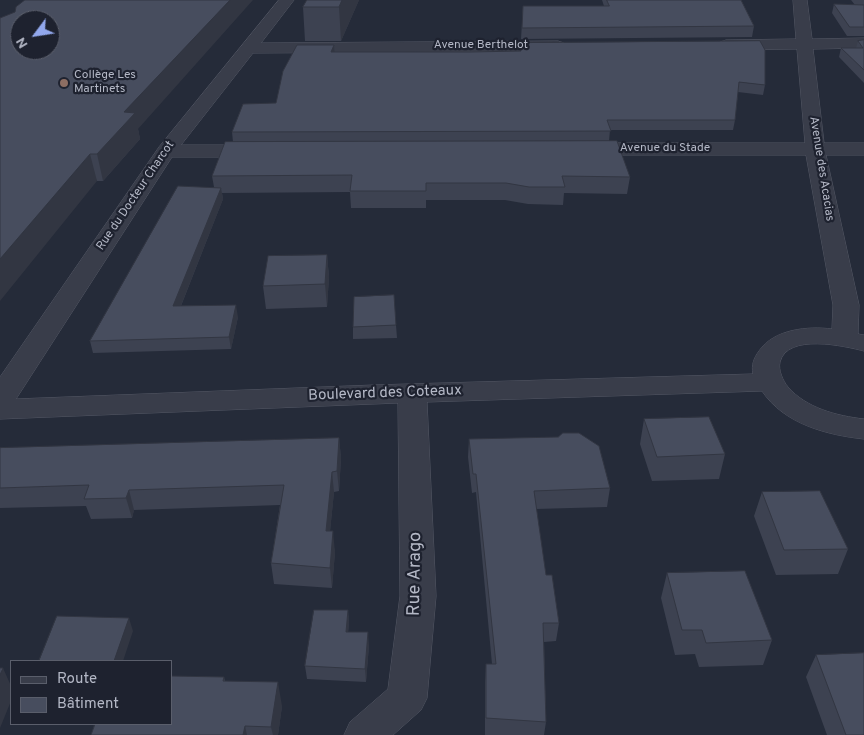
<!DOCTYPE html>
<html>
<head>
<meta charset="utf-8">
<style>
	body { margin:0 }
	#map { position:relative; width:864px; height:735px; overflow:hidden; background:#252b39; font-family:Overpass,sans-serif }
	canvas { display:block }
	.legend { position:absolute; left:10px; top:660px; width:162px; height:65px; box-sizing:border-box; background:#1e222f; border:1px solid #5a5e6b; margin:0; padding:6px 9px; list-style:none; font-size:15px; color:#b4b8c6 }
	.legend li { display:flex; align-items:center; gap:10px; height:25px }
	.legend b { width:25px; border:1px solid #5a5e6b }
	.north { position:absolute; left:10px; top:10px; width:50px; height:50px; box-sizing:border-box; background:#1e222f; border:1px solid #5a5e6b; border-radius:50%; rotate:239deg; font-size:14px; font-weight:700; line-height:20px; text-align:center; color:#b4b8c6 }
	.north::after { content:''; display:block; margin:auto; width:18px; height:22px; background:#92a8ed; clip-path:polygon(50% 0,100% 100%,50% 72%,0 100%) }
</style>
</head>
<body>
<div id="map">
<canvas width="864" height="735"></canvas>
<ul class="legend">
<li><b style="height:6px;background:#393d4a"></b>Route</li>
<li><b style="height:14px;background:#474d5e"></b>Bâtiment</li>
</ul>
<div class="north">N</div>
</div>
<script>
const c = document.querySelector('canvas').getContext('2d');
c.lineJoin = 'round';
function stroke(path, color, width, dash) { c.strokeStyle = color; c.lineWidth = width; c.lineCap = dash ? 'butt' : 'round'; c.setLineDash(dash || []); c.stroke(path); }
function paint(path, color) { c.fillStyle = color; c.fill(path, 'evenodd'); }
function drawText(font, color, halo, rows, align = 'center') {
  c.font = font + ' Overpass,sans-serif'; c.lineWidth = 4.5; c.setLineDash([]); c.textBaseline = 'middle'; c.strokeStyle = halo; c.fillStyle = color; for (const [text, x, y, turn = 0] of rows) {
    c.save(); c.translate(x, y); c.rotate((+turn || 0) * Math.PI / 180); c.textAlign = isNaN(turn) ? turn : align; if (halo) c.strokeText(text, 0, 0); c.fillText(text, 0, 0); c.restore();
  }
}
const minor = new Path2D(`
	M279,0H294L261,43L558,41L564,43L566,46L564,49L558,51L253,53L181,145H260L267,147L270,151L267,155L260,157H172L16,399L374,385L753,374C751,365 754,358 759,351C774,329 808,326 832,329L833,305L806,155H583L576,153L573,149L576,145L583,143H805L797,49L726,50L720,48L718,45L720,42L726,40L796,39L793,0H807L812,39L864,38V48L813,49L824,143H864V155H826L859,305L858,334L864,335V351C845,346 787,333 780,362C778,370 783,381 788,387C806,408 837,416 864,419V439C827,435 784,424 762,391L427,402L436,596L427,698L421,710L393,735H344L350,722L388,689L400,596L398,403L0,419V377L159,147Z`);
stroke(minor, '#545865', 1);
paint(minor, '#393d4a');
paint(new Path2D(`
	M359,0L341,41H305L303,7Z
	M602,0H741L754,26L752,37L521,39L523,6H604Z
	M851,0H864V36H847L832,13L834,4L855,5Z
	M0,18L138,129L140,139L103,181H97Z
	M864,40V83L839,57L841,48H856L858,41Z
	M334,45L335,52H470L765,85L763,95L738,92L735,120L733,130H610L609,141L630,177L627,194L564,193L563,205L528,204L505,200H426V208H351L350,192L222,193L223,199L181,306L238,317L231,349L93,353L90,341L214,187L212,176L233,142L232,132L276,103Z
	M327,255L329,277L327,307L266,309L263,286Z
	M396,325L397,338L353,339V327Z
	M644,419L725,454L719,479L652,481L640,444Z
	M339,438L341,458L339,491L334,492L330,531L335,552L332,588L274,584L271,563L280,505L134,510L132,518L91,519L86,506L0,508V448Z
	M469,439L610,488L607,507L536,509L546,575L559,623L556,641L544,642L546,722L544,735H485V682L486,664H492L476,492L472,493L468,457Z
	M762,492L848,549L838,574L776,575L754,516Z
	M667,573L772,640L763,665L699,667L695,654L675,655L661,598Z
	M348,610L349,623L348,632L369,645L366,682L307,679L305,666Z
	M816,655L864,735H827L806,677Z
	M224,677L225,681L282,706L278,735H91L94,726L93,724H171Z`), '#3d4251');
paint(new Path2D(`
	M230,0H253L138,129L140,139L103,181L97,154L124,112Z
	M342,0H359L341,41L339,7Z
	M334,45L335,54L331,52Z
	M90,154L97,181L0,301V259Z
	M221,188L223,199L176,318L173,306Z
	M327,255L329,277L327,307L325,284Z
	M236,305L238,317L231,349L229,337Z
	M339,438L341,458L339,491L337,471Z
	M332,472L334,492L328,551L326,531Z
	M129,490L134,510L132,518L126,498Z
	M333,531L335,552L332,588L330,568Z
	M348,610L349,623L347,645L346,632Z
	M129,618L133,631L123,661H114Z
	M368,632L369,645L366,682L365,669Z
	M3,668L11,686V701L0,728V675Z
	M278,682L282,706L278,735H273L271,727Z
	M245,726L247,735H243Z`), '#323642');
const building = new Path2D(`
	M25,0H230L124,112L135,113L97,154H90L0,259V18L15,12L16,7ZM20,20H50V50H20Z
	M307,0H342L339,7H303Z
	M607,0H741L754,26L522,28L523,6H609Z
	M834,4L864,5V27H850Z
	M864,40V70L841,48H863L858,41Z
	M760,41L765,50V85L739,82L735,120H607L611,131L232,132L243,104L276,103L283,71L297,45H334L331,52H470L521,51V43Z
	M617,141L630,177L562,176L565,187H529L506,183H426V191H350L352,175L212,176L225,142Z
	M178,186L221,188L173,306L236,305L229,337L90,341Z
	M327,255L325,284L263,286L268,256Z
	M394,295L396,325L353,327L354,297Z
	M709,417L725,454L657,457L644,419Z
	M563,433H579L599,446L610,488L534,491L546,575H552L559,623H543L546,722L486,718V664H496L476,474H473L469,439L558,437Z
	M339,438L337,471L332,472L326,531H333L330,568L271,563L284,485L129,490L126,498L84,499L89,485L0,488V448Z
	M820,491L848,549L784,550L762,492Z
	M745,571L772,640L706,643L702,630H682L667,573Z
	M314,610H348L346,632H368L365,669L305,666Z
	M57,616L129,618L114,661H39Z
	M864,653V735H846L816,655Z
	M0,668H3L0,675Z
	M171,676L224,677L223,681L278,682L271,727L245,726L243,735H91L95,724H171Z`);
paint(building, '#474d5e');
stroke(building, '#323642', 1);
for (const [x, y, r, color] of [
	[64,83,5,"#8d6e63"]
]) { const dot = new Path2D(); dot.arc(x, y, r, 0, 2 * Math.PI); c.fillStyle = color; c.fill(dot); stroke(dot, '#1e222f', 2); }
drawText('12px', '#b4b8c6', '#1e222f', [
	["Avenue Berthelot",481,46],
	["Avenue du Stade",665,149],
	["Avenue des Acacias",821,169,81],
	["Rue du Docteur Charcot",136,196,-56]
]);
drawText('12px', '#b4b8c6', '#1e222f', [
	["Collège Les",74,76],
	["Martinets",74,90]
], 'left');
drawText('15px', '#b4b8c6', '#1e222f', [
	["Boulevard des Coteaux",385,394,-2]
]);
drawText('18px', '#b4b8c6', '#1e222f', [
	["Rue Arago",416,574,-89]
]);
</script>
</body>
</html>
